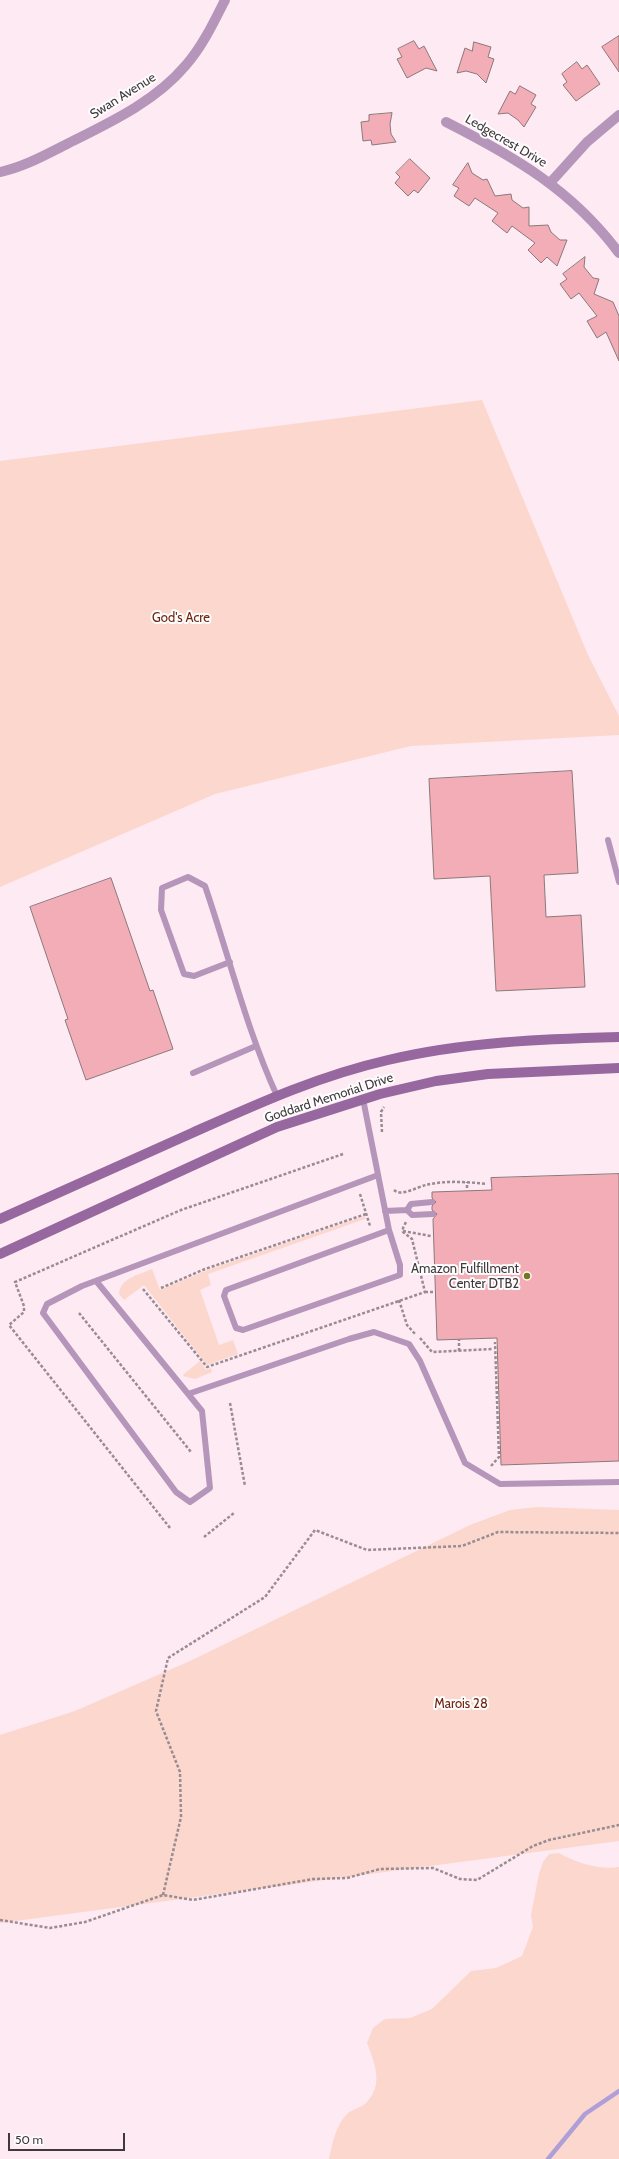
<!DOCTYPE html>
<html>
<head>
<meta charset="utf-8">
<style>
	body { margin:0 }
	#map { position:relative; width:619px; height:2159px; overflow:hidden; background:#fdeaf3; font-family:Cabin,sans-serif }
	canvas { display:block }
	.scale { position:absolute; left:8px; top:2133px; width:117px; height:18px; box-sizing:border-box; border:2px solid #40383c; border-top:0; padding-left:5px; font-size:12px; line-height:14px; white-space:nowrap; color:#40383c; -webkit-text-stroke:3px #fdfdfd; paint-order:stroke }
</style>
</head>
<body>
<div id="map">
<canvas width="619" height="2159"></canvas>
<div class="scale">50 m</div>
</div>
<script>
const c = document.querySelector('canvas').getContext('2d');
c.lineJoin = 'round';
function paint(path, color) { c.fillStyle = color; c.fill(path, 'evenodd'); }
function stroke(path, color, width, dash) { c.strokeStyle = color; c.lineWidth = width; c.lineCap = dash ? 'butt' : 'round'; c.setLineDash(dash || []); c.stroke(path); }
function drawText(font, color, halo, rows, align = 'center') {
  c.font = font + ' Cabin,sans-serif'; c.lineWidth = 4; c.setLineDash([]); c.textBaseline = 'middle'; c.strokeStyle = halo; c.fillStyle = color; for (const [text, x, y, turn = 0] of rows) {
    c.save(); c.translate(x, y); c.rotate((+turn || 0) * Math.PI / 180); c.textAlign = isNaN(turn) ? turn : align; if (halo) c.strokeText(text, 0, 0); c.fillText(text, 0, 0); c.restore();
  }
}
paint(new Path2D(`
	M482,400L588,655L619,716V735L411,746L215,794L0,887V461Z
	M365,1216V1219L208,1274L211,1285L200,1290L219,1345L233,1340L238,1354L207,1365L144,1285L124,1300L119,1294C120,1278 139,1275 152,1269L160,1290L210,1269Z
	M200,1361L206,1370L211,1368L212,1372L195,1379L183,1376L184,1374Z
	M537,1507L619,1510V1841L0,1923V1735L75,1711L190,1661L470,1525L510,1510Z
	M559,1853C576,1863 599,1870 619,1867V2159H329C332,2144 336,2125 347,2114C352,2109 361,2108 366,2103C384,2085 375,2064 367,2043L373,2028L385,2019L410,2018L432,2009L471,1971L496,1968L522,1956L533,1927L531,1915L539,1874L543,1862L549,1854Z`), '#fcd7cd');
stroke(new Path2D(`
	M548,2159L585,2114L619,2091`), '#af9fd8', 4.5);
const building = new Path2D(`
	M619,36V72L602,47Z
	M414,41L419,49L424,46L437,71L426,68L407,78L397,59L402,57L398,49Z
	M474,42L491,47L488,57L494,59L486,83L477,74L466,71L457,73L465,48L472,51Z
	M577,62L582,69L587,65L600,84L576,101L563,85L567,82L562,74Z
	M520,86L536,95L531,104L536,107L524,127L518,120L508,113L498,114L510,91L515,94Z
	M392,113L390,124L391,134L396,142L372,145L371,140L363,141L361,122L369,121V115Z
	M410,159L430,178L418,193L414,190L408,196L395,183L400,177L396,173Z
	M468,163L472,173L483,180L487,179L495,196L511,194L512,200L523,208L529,207V226L548,225L551,232L560,240H567L557,266L547,257L541,263L528,250L535,243L512,226L507,233L492,221L498,213L475,198L469,206L454,196L459,188L453,185Z
	M585,257L584,267L593,278L599,279L594,294L613,302L619,316V361L606,332L597,338L587,321L597,316L579,293L571,299L560,284L567,279L563,274Z
	M572,771L578,873L544,875L546,917L581,915L585,987L496,991L490,876L434,879L429,779Z
	M111,878L150,991L153,990L173,1049L86,1080L65,1020L68,1019L30,907Z
	M619,1174V1461L501,1465L497,1338L437,1340L433,1219L437,1214L432,1210V1206L436,1202L432,1198V1192L492,1190L491,1178Z`);
paint(building, '#f3adb6');
stroke(building, '#8b787a', 1);
stroke(new Path2D(`
	M382,1132L381,1112L384,1107
	M467,1188V1182
	M394,1190C401,1197 417,1187 426,1185C446,1180 467,1182 487,1184
	M360,1194L370,1226
	M403,1231L431,1236
	M161,1288L205,1269L366,1214
	M143,1289L207,1367L425,1292L412,1239L403,1232V1228L406,1222
	M425,1292H434
	M399,1300L407,1325L416,1335
	M79,1313L191,1452
	M420,1338L432,1352L493,1349
	M459,1351V1339
	M230,1403L245,1486
	M491,1466L499,1457L495,1342
	M170,1528L9,1325L24,1312V1306L15,1282L181,1210L343,1154
	M204,1537L234,1513
	M163,1895L181,1817L180,1772L156,1711L168,1658L265,1597L315,1530L367,1550L462,1546L498,1532L619,1533
	M0,1920L50,1928L85,1922L163,1895L193,1900L313,1879L347,1878L380,1869L433,1868L460,1879L477,1880L533,1846L549,1840L619,1825`), '#988b91', 2.5, [3, 2]);
stroke(new Path2D(`
	M608,840L619,882
	M230,962L194,976L184,974L161,910L162,888L188,877L205,886C229,956 246,1028 277,1096
	M193,1073L256,1046
	M363,1099L389,1230L400,1265V1275L243,1330L236,1328L224,1296L226,1290L389,1230
	M407,1210L411,1204L432,1202
	M385,1211L407,1210L412,1215L433,1214
	M97,1282L202,1411L210,1488L190,1502L176,1492L43,1313L47,1304L82,1286L378,1175
	M188,1394L349,1339L374,1332L409,1344L420,1361L465,1463L500,1484L619,1482`), '#b595ba', 6);
stroke(new Path2D(`
	M446,122C515,157 572,190 619,253
	M0,172C24,167 45,155 67,144C109,123 155,102 186,65C202,47 214,22 225,0
	M550,183L587,142L619,115`), '#b595ba', 10);
stroke(new Path2D(`
	M0,1219C64,1190 128,1162 192,1133C257,1104 318,1076 388,1060C464,1042 542,1039 619,1037
	M0,1254L277,1127L380,1094L436,1081L488,1074L619,1068`), '#97689f', 10);
for (const [x, y, r, color] of [
	[527,1276,4,"#76771d"]
]) { const dot = new Path2D(); dot.arc(x, y, r, 0, 2 * Math.PI); c.fillStyle = color; c.fill(dot); stroke(dot, '#fdfdfd', 1.5); }
drawText('13px', '#40383c', '#fdfdfd', [
	["Swan Avenue",123,96,-32],
	["Ledgecrest Drive",506,141,30],
	["Goddard Memorial Drive",329,1098,-18]
]);
drawText('13px', '#71240f', '#fdfdfd', [
	["God's Acre",181,618],
	["Marois 28",461,1704]
]);
drawText('13px', '#40383c', '#fdfdfd', [
	["Amazon Fulfillment",519,1269],
	["Center DTB2",519,1284]
], 'right');
</script>
</body>
</html>
